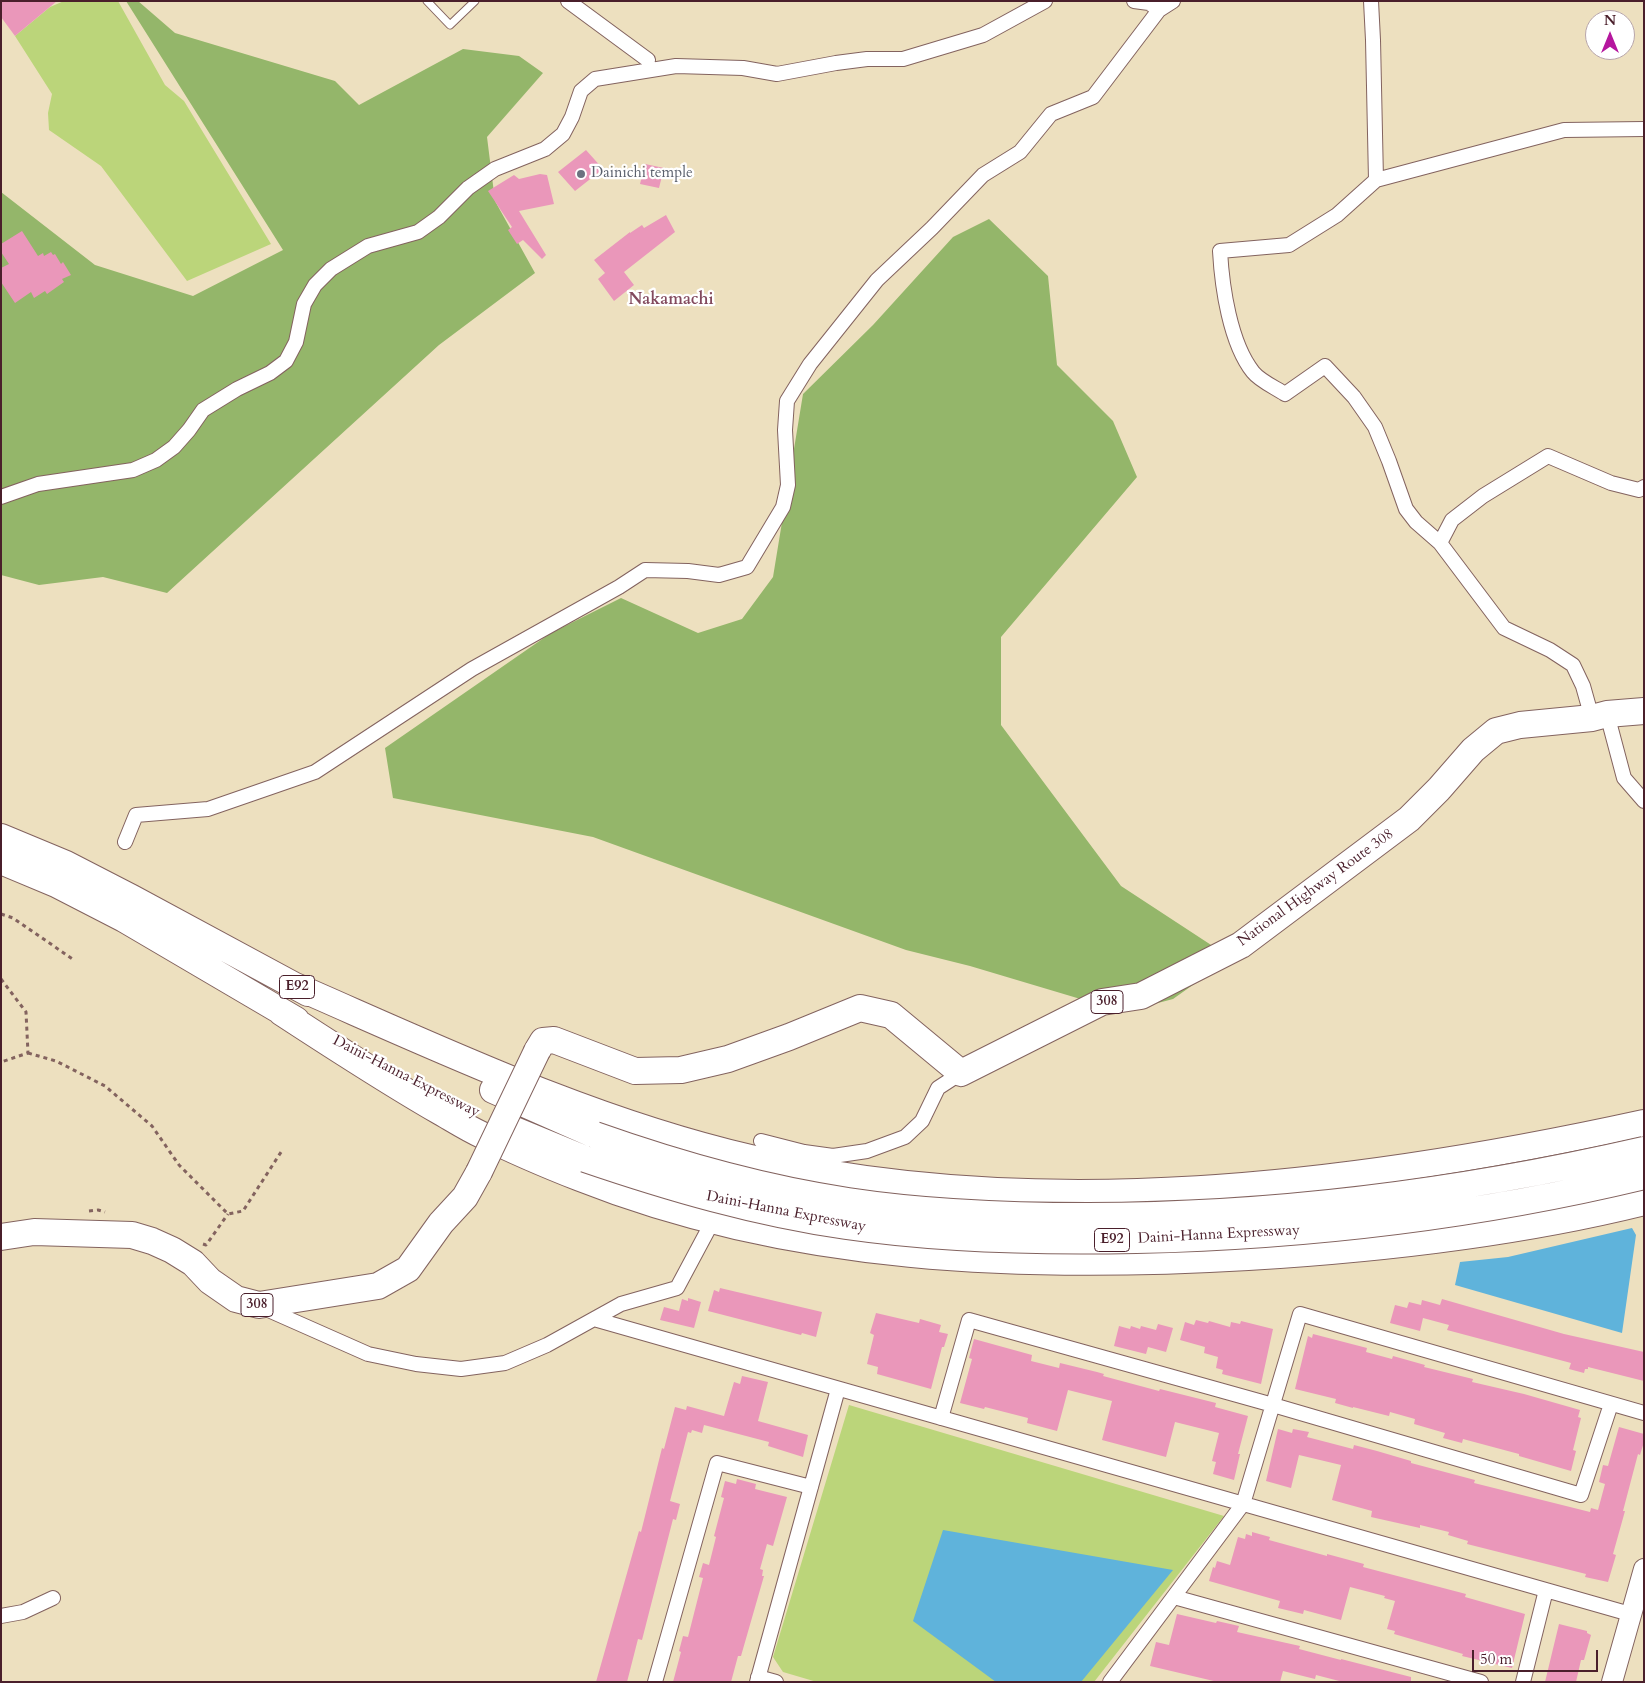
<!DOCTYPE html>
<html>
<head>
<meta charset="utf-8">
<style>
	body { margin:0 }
	#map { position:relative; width:1645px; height:1683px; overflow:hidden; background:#ede0bf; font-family:Cardo,serif }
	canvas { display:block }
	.frame { position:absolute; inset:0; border:2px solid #4a1f2b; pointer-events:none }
	.north { position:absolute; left:1585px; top:10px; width:50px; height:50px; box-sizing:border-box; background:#fff; border:1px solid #b7a5aa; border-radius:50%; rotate:0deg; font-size:14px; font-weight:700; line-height:20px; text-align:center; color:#4a1f2b }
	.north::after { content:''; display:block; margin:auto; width:18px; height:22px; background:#b5179e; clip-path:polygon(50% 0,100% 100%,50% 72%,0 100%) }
	.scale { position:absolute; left:1472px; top:1650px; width:126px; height:22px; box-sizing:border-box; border:2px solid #4a1f2b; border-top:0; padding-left:6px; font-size:15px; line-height:18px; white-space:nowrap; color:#4a1f2b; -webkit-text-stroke:4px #fff; paint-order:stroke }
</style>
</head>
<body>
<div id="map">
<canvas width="1645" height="1683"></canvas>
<div class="frame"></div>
<div class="north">N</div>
<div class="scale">50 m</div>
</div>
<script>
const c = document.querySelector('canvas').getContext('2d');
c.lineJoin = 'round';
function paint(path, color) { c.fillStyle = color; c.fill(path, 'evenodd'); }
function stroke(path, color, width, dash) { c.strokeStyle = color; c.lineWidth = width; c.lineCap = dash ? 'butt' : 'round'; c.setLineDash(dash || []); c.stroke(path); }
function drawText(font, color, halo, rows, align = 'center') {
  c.font = font + ' Cardo,serif'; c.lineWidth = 4.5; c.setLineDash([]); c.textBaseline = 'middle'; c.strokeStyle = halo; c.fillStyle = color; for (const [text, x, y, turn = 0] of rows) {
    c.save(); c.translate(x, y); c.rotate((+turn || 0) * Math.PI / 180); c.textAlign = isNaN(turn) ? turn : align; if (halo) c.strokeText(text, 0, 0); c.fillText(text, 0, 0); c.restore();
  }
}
paint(new Path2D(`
	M64,1H118L165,85L184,101L271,244L187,281L101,166L49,130L48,113L52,94L15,36L50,7Z
	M849,1405L1224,1516L1094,1682H817L783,1672L773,1657Z`), '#bbd57a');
paint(new Path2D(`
	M126,1H138L175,33L335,81L359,105L463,49L519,56L543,73L487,137L495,201L535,273L439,345L167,593L103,577L39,585L1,575V192L95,265L193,296L283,250Z
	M989,219L1048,276L1057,365L1113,421L1137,477L1001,637V725L1121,886L1231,958L1173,999L1124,1012L970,966L906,950L593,837L393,798L385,748L551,633L621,598L698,633L742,619L773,577L803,394L873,325L953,237Z`), '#94b66a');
paint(new Path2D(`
	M1632,1228L1636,1235L1622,1333L1455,1285L1460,1262L1508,1257Z
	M943,1530L1173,1570L1081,1682H996L913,1621Z`), '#5fb3db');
paint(new Path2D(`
	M1,1H57L15,36L1,17Z
	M586,150L603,169L575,191L558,172Z
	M645,164L664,168L659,188L640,184Z
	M540,174L547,175L554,204L519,211L546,255L542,259L523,240L517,244L508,230L512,227L488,191L514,175L519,179Z
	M666,215L675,232L624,272L634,285L614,301L598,279L605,273L594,260L630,232V233L642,225L644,228Z
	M22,231L38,256L43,253L44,256L51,252L53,255L55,254L61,264L63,262L71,275L62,279L64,282L47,294L45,291L34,298L31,292L15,303L1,282V268L9,264L1,252V244Z
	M720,1288L822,1312L816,1337L802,1333L801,1335L708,1311L714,1290L719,1292Z
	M688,1298L701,1302L694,1328L660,1320L664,1307L679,1311L682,1299L688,1301Z
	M1442,1299L1564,1334L1644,1352V1381L1588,1367V1369H1585L1584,1373L1569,1369L1571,1363L1447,1330L1449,1325L1423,1318L1420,1331L1390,1323L1395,1305L1407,1308L1409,1302L1421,1305L1422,1300L1440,1305Z
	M876,1313L919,1323L920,1319L941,1325L939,1332L948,1334L944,1347H942L931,1389L877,1374L878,1367L867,1364L874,1335L870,1333Z
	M1196,1320L1208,1323L1209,1321L1230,1327L1231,1322L1240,1324L1241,1321L1273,1329L1261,1384L1222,1374L1223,1370L1216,1368L1218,1357L1204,1353L1205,1347L1180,1340L1185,1322L1194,1325Z
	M1158,1324L1173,1328L1166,1352L1148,1347L1146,1354L1114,1346L1119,1326L1130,1329L1131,1326L1140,1329L1141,1326L1156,1330Z
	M1313,1334L1367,1348L1366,1352L1392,1359L1393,1356L1425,1365L1424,1367L1473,1379L1472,1382L1524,1394L1580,1410L1578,1417L1581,1418L1573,1450L1576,1451L1571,1471L1519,1456V1454L1463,1439L1462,1443L1443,1438L1445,1433L1414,1424L1415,1419L1390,1412L1389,1416L1353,1407V1408L1335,1403L1336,1399L1295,1389L1308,1336L1312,1338Z
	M974,1339L1032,1355L1031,1361L1059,1368L1060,1363L1097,1372L1104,1374L1103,1376L1159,1391L1160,1389L1216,1403L1215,1407L1248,1416L1238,1454H1240L1234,1480L1213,1474L1216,1462L1212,1461L1219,1433L1175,1422L1166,1457L1102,1440L1112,1401L1068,1390L1057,1431L1027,1423L1028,1418L985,1407L984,1409L960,1403L972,1359L969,1358Z
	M742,1376L768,1382L758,1421L808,1435L803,1457L768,1446L769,1442L704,1425L702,1433L692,1430L691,1433L688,1432L670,1501L680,1504L676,1520L673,1519L642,1640L638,1639L627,1682H596L639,1531L641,1532L662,1448L664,1449L675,1407L686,1410L687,1406L724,1416L734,1382L740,1384Z
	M1619,1427L1644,1434V1442L1640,1455L1638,1454L1623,1511H1625L1613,1554L1616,1555L1608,1582L1585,1577L1586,1574L1467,1544L1468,1541L1448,1535L1449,1532L1420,1525V1528L1371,1517L1372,1511L1332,1500L1341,1465L1299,1455L1291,1488L1266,1481L1278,1429L1292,1433L1293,1429L1309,1432L1307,1437L1353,1449L1354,1445L1377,1451L1411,1461V1463L1475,1480L1474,1483L1590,1512L1591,1508L1598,1510L1605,1484L1599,1482L1603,1465L1608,1466Z
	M737,1479L756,1484L755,1489L787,1497L773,1546L767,1544L760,1569L763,1570L762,1576H764L741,1656H738L731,1682H673L681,1652L679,1651L683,1636L688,1637L703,1578L699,1577L703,1563L709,1565L716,1537L714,1536L724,1498L721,1497L725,1481L736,1484Z
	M1252,1532L1270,1537L1269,1540L1327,1556V1554L1364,1564L1363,1567L1466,1594L1465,1597L1525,1614L1512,1668L1462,1656L1463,1654L1394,1634L1395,1631L1387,1629L1395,1601L1384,1598L1385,1596L1350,1587L1341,1620L1304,1610L1303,1614L1278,1608L1280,1601L1209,1581L1213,1567L1215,1568L1217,1561L1230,1565L1238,1537L1245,1539L1246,1534L1252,1536Z
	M1177,1614L1216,1623L1217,1621L1239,1626L1237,1632L1300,1646L1299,1649L1341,1660V1659L1411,1677V1682H1343L1316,1675L1315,1679L1283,1671L1280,1682H1218L1150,1666L1156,1642L1169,1645Z
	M1559,1624L1587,1631V1633L1591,1635L1584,1660H1581L1576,1682H1545Z`), '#ea97ba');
const lane = new Path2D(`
	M427,1L450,25L475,1`);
const street = new Path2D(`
	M568,1L648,60
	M1134,1L1149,3L1159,10
	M1371,1L1373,40L1376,180L1337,215L1289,245L1220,251C1222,287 1230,343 1253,372C1260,381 1276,388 1285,394L1325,366L1354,397L1375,427L1389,461L1406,509L1416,522L1440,543L1504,628L1550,650L1573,665L1583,686L1592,718
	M1376,180L1564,130L1644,129
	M1,497L38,484L133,470L156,460L174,447L189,430L203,410L237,389L270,373L286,361L296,342L304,304L315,285L331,269L368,246L418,232L439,217L468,188L495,169L545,149L563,134L572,117L581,91L595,79L676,66L743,68L777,74L836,63L867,59H903L983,35L1045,1
	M1440,543L1452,520L1483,496L1548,456L1611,483L1639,490L1644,487
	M1607,714L1624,778L1644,801
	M125,842L136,815L208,809L315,772L472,669L619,587L645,570L688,571L719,575L747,567L783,507L788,485L785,430L787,401L810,364L877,280L932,228L983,175L1020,152L1051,114L1093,97L1159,10L1173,1
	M761,1141L804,1152L833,1156L867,1151L905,1137L922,1121L938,1088L961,1073
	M264,1308L368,1354L416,1364L461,1369L505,1363L547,1345L621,1304L677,1288L708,1230
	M594,1319L1630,1614
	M941,1418L969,1320L1273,1405L1581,1495L1611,1404
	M1174,1597L1481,1682
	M1,1616L23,1612L53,1598
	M758,1677L776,1682
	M655,1682L717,1463L811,1487
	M757,1682L838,1389
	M1110,1682L1243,1504L1300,1314L1644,1413
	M1523,1682L1546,1590`);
const secondary = new Path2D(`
	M1612,1682L1644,1569`);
const highway = new Path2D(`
	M1,837L66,864L132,898L308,993
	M1,861L56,884L124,919L296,1020
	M293,985C442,1050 591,1121 750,1158C1040,1225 1356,1186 1644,1123
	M281,1012C333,1046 385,1080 439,1111C453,1119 467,1128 482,1135C514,1151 547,1165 580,1178C792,1262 1024,1270 1248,1257C1381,1249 1515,1234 1644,1202
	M537,1051L543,1041L554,1040L635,1071L681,1070L728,1059L789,1037L860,1008L891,1015L961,1073L1102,1002L1141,996L1241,945L1409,819L1439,789L1473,750L1496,731L1520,725L1592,718L1607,714L1644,711
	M493,1090L595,1135
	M505,1126L585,1159
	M1,1237L34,1232L132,1235L152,1241L172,1250L193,1263L210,1281L236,1299L259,1305L378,1286L408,1269L441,1223L465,1197L479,1172`);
stroke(lane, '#83635f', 9);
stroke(street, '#83635f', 16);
stroke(secondary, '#83635f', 22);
stroke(highway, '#83635f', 28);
stroke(new Path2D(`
	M1,914L13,918L74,960
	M1,979L26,1012L28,1053L1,1062
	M28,1053L56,1061L105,1086L152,1126L179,1165L228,1214L243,1211L283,1149
	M89,1211L98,1210L105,1212
	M203,1244L206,1245L228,1214`), '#83635f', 3, [4, 4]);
stroke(lane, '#fff', 7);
stroke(street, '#fff', 14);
stroke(secondary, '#fff', 20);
stroke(highway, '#fff', 26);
const highwayBridge = new Path2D(`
	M595,1135C677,1164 761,1188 848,1201C927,1213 1007,1216 1088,1216C1275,1216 1461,1192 1644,1150
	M585,1159C670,1188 756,1213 846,1226C942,1240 1039,1242 1136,1240C1307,1236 1478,1216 1644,1176
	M479,1172L537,1051`);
stroke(highwayBridge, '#83635f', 28, []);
stroke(highwayBridge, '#fff', 26);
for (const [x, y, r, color] of [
	[581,174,5,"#6b7280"]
]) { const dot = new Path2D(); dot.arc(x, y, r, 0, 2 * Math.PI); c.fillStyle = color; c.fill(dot); stroke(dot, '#fff', 2); }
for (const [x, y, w] of [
	[297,987,35],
	[1107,1002,32],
	[1112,1240,35],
	[257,1305,32]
]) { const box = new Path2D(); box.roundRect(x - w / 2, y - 11.5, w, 23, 4); c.fillStyle = '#fff'; c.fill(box); stroke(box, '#4a1f2b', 1); }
drawText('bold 14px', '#4a1f2b', null, [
	["E92",297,987],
	["308",1107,1002],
	["E92",1112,1240],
	["308",257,1305]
]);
drawText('15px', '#5b616d', '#fff', [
	["Dainichi temple",591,174]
], 'left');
drawText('15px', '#4a1f2b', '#fff', [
	["National Highway Route 308",1316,888,-36],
	["Daini-Hanna Expressway",406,1077,27],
	["Daini-Hanna Expressway",786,1212,11],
	["Daini-Hanna Expressway",1219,1235,-3]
]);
drawText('bold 16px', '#82495d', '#fff', [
	["Nakamachi",671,300]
]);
</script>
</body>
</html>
